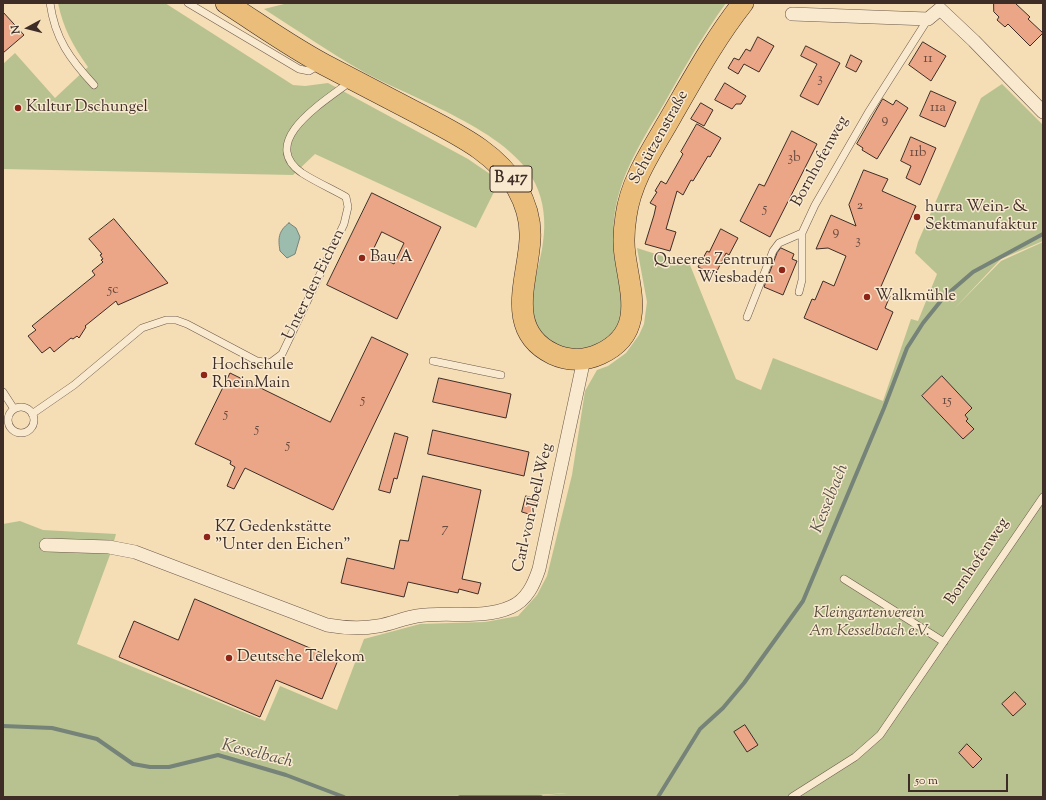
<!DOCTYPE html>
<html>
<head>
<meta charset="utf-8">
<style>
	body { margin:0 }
	#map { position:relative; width:1046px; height:800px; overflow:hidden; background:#f5ddb5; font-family:"Sorts Mill Goudy",serif }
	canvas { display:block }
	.frame { position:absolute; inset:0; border:4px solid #3e2d27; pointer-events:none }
	.north { position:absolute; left:8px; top:8px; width:40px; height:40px; -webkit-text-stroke:3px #f8e9cf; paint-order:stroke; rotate:263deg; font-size:11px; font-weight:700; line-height:16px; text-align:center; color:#3e2d27 }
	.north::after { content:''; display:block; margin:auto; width:14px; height:18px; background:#3e2d27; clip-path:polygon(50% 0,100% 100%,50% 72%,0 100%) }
	.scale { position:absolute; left:908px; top:774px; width:100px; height:18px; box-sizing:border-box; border:2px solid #3e2d27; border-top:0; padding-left:5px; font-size:12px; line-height:14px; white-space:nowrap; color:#3e2d27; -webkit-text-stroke:3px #f8e9cf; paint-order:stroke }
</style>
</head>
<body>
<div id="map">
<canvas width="1046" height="800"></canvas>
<div class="frame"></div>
<div class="north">N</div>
<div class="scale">50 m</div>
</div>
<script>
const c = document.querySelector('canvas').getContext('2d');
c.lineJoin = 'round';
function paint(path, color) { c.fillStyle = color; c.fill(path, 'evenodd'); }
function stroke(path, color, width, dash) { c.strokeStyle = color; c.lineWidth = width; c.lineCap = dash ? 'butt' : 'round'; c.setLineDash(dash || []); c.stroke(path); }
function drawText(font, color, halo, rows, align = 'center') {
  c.font = font + ' "Sorts Mill Goudy",serif'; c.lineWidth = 3; c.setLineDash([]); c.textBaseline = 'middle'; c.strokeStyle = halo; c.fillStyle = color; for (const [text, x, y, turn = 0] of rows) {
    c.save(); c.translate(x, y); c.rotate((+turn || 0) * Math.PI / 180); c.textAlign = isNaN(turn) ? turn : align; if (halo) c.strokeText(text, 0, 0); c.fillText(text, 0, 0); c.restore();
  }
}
paint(new Path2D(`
	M58,3H165L293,85L305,86L328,83L468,159L490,174L498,184L476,228L315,154L293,175L3,169V64L15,53L55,98L88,67C73,46 63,28 58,3Z
	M288,3H726C703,35 684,68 665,102C643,139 618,176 614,220C610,258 640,311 606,340C595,349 580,350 567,348C558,347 550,342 543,335C520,309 540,271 543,242C546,222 544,201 535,183C510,130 412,99 362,71C329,52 297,30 264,9Z
	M1002,84L1043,125V241L1001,259L953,310L1001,261L1043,242V797H524L567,793L509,797H3V524L20,521L43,530L116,534L111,552L77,644L265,721L280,686L337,710L364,639L420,624L485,622L518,616L537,595L547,576L572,475L585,391L597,370L608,366L626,353L639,335L644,324L647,302L637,248L690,265L736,379L761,390L773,358L883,401L911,319L918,321L937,274L915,253L918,242L981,98Z`), '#b8c290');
const water = new Path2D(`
	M289,223L296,228L300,237L295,254L287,258L280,251C278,239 278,231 289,223Z`);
paint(water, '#9cbcae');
stroke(water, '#768378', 1);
stroke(new Path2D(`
	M3,726L52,728L97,739L133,764L150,767H169L218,755L286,775L344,797
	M460,797H541
	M658,797L700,729L723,708L744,683L803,601L884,408L907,348L923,323L944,297L973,272L1043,234`), '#768378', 4);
const building = new Path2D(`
	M994,3H1015L1030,17L1028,19L1043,33L1030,46L1008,24L1005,27L997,20L999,17L994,12Z
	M3,12L24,35L3,53Z
	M758,37L774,46L759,72L744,64L738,74L728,68L734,58L739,60L746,49L750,51Z
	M923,42L946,56L931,81L909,65Z
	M806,46L840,63L818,105L800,96L817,64L801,56Z
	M851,55L862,61L856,72L846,67Z
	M725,83L746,96L741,104H736L732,109L715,100Z
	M931,91L956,102L945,127L920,116Z
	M883,99L893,105L896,100L908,108L877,159L862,150L863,148L857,144Z
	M701,103L713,110L704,126L691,119Z
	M697,124L721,138L710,157L708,156L693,181L691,180L683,195L677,191L666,229L676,232L670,251L645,244L654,215L656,206L650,203L657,192L655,191L661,181L666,184L683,154L681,152Z
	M792,131L817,144L770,237L740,221L759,184L764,186Z
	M911,137L936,148L920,185L906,178L911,166L901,161Z
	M864,170L888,179L882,191L916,206L879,291L890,296L885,308L893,312L877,350L804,318L812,299L815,300L823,281L834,286L846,256L828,248L816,249L831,215L856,226L849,205Z
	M372,193L441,227L397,319L327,285ZM382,232L404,243L394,264L372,253Z
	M114,219L168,283L118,305L116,301L85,326L86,327L79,338L77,336L73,339L71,338L54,352L50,347L42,353L28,336L36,330L32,326L95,275L92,271L103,262L101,260L103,259L100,255L102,254L89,239Z
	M721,229L738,238L729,255L726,253L715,275L698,267L707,251L709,252Z
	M781,248L794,254L792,259L797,261L783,295L764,287L777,253Z
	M372,337L408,354L333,510L245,468L234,489L227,486L235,467L230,464L231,461L195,444L230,373L330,422Z
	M942,376L972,408L965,415L968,419L966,421L974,429L963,439L922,396Z
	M439,378L511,394L506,418L433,402Z
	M433,430L529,452L524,476L428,454Z
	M395,433L408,437L397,479L394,478L390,493L379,490Z
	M423,476L481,490L462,579L481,583L478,594L459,589L458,593L408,582L404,597L341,583L347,558L394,569L400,540L408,541Z
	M526,496L536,499L532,515L522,512Z
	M195,599L338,660L322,699L276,680L260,717L119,657L134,621L178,640Z
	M1015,692L1026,704L1013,716L1002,704Z
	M745,725L758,745L747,752L734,732Z
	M967,744L982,759L973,768L959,753Z`);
paint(building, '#eaa687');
stroke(building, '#3e2d27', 1);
const service = new Path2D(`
	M50,3C55,39 70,59 94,85
	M188,3L299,69L309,71L319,65
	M799,292L802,280V233
	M747,317L773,251L779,243L802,233L815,205L868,113L928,19
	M433,361L501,375
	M3,392L14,409
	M8 420a13 13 0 1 1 26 0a13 13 0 1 1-26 0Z
	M32,414L74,385L142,328L166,320H176L187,324L257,361L270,363L282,354L344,224L348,207L346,197C332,189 316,182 302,173C256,141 327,100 351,81
	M844,579L944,642
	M792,797L855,757L880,735L1043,497`);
const minor = new Path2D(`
	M792,14L928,19L940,9L974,41L1043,112
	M46,545L109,547L135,552L327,625C344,628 361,629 378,626C391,624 404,618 417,616C447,611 482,620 511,607C527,600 534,584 539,569L584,359`);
const primary = new Path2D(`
	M226,3C259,24 291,47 325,65C357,82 389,98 421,115C456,134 496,152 517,188C526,204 531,221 530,239C528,280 504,330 553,354C568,361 585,361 600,354C646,333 630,292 625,255C623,242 624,229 626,216C631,179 654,147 672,115C694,77 716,37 743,3`);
stroke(service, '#6c594a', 8);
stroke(minor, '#6c594a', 14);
stroke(primary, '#3e2d27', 22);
stroke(service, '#f8e9cf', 7);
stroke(minor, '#f8e9cf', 13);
stroke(primary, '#eabe7a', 21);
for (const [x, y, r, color] of [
	[18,108,4,"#8f2418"],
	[917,217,4,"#8f2418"],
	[362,258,4,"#8f2418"],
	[782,270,4,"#8f2418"],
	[867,297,4,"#8f2418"],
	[204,375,4,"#8f2418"],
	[207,537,4,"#8f2418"],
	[229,658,4,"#8f2418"]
]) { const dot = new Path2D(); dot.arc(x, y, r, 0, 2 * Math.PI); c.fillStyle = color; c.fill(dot); stroke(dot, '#f8e9cf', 1.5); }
drawText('14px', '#694b3f', null, [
	["11",928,60],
	["3",820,80],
	["11a",938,109],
	["9",885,121],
	["11b",918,154],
	["3b",794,159],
	["2",860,207],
	["5",765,210],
	["9",836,233],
	["3",858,242],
	["5c",113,291],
	["5",363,401],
	["15",947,402],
	["5",226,415],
	["5",257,430],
	["5",288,446],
	["7",445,530]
]);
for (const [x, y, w] of [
	[511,179,42]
]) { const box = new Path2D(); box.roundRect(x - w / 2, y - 13, w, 26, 3); c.fillStyle = '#f8e9cf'; c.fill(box); stroke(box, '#3e2d27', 1); }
drawText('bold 15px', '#3e2d27', null, [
	["B 417",511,179]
]);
drawText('16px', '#3e2d27', '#f8e9cf', [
	["Kultur Dschungel",26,108],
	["hurra Wein- &",925,208],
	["Sektmanufaktur",925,226],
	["Bau A",370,258],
	["Queeres Zentrum",774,261,"right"],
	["Wiesbaden",774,279,"right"],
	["Walkmühle",875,297],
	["Hochschule",212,366],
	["RheinMain",212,384],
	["KZ Gedenkstätte",215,528],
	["\"Unter den Eichen\"",215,546],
	["Deutsche Telekom",237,658]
], 'left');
drawText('16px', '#3e2d27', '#f8e9cf', [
	["Schützenstraße",660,138,-61],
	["Bornhofenweg",821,162,-61],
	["Unter den Eichen",315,285,-64],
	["Carl-von-Ibell-Weg",534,508,-77],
	["Bornhofenweg",978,562,-56]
]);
drawText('italic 16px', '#564b3c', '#f8e9cf', [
	["Kleingartenverein",869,614],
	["Am Kesselbach e.V.",869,632]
]);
drawText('italic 17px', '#565149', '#f8e9cf', [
	["Kesselbach",831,499,-68],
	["Kesselbach",257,755,14]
]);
</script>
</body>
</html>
